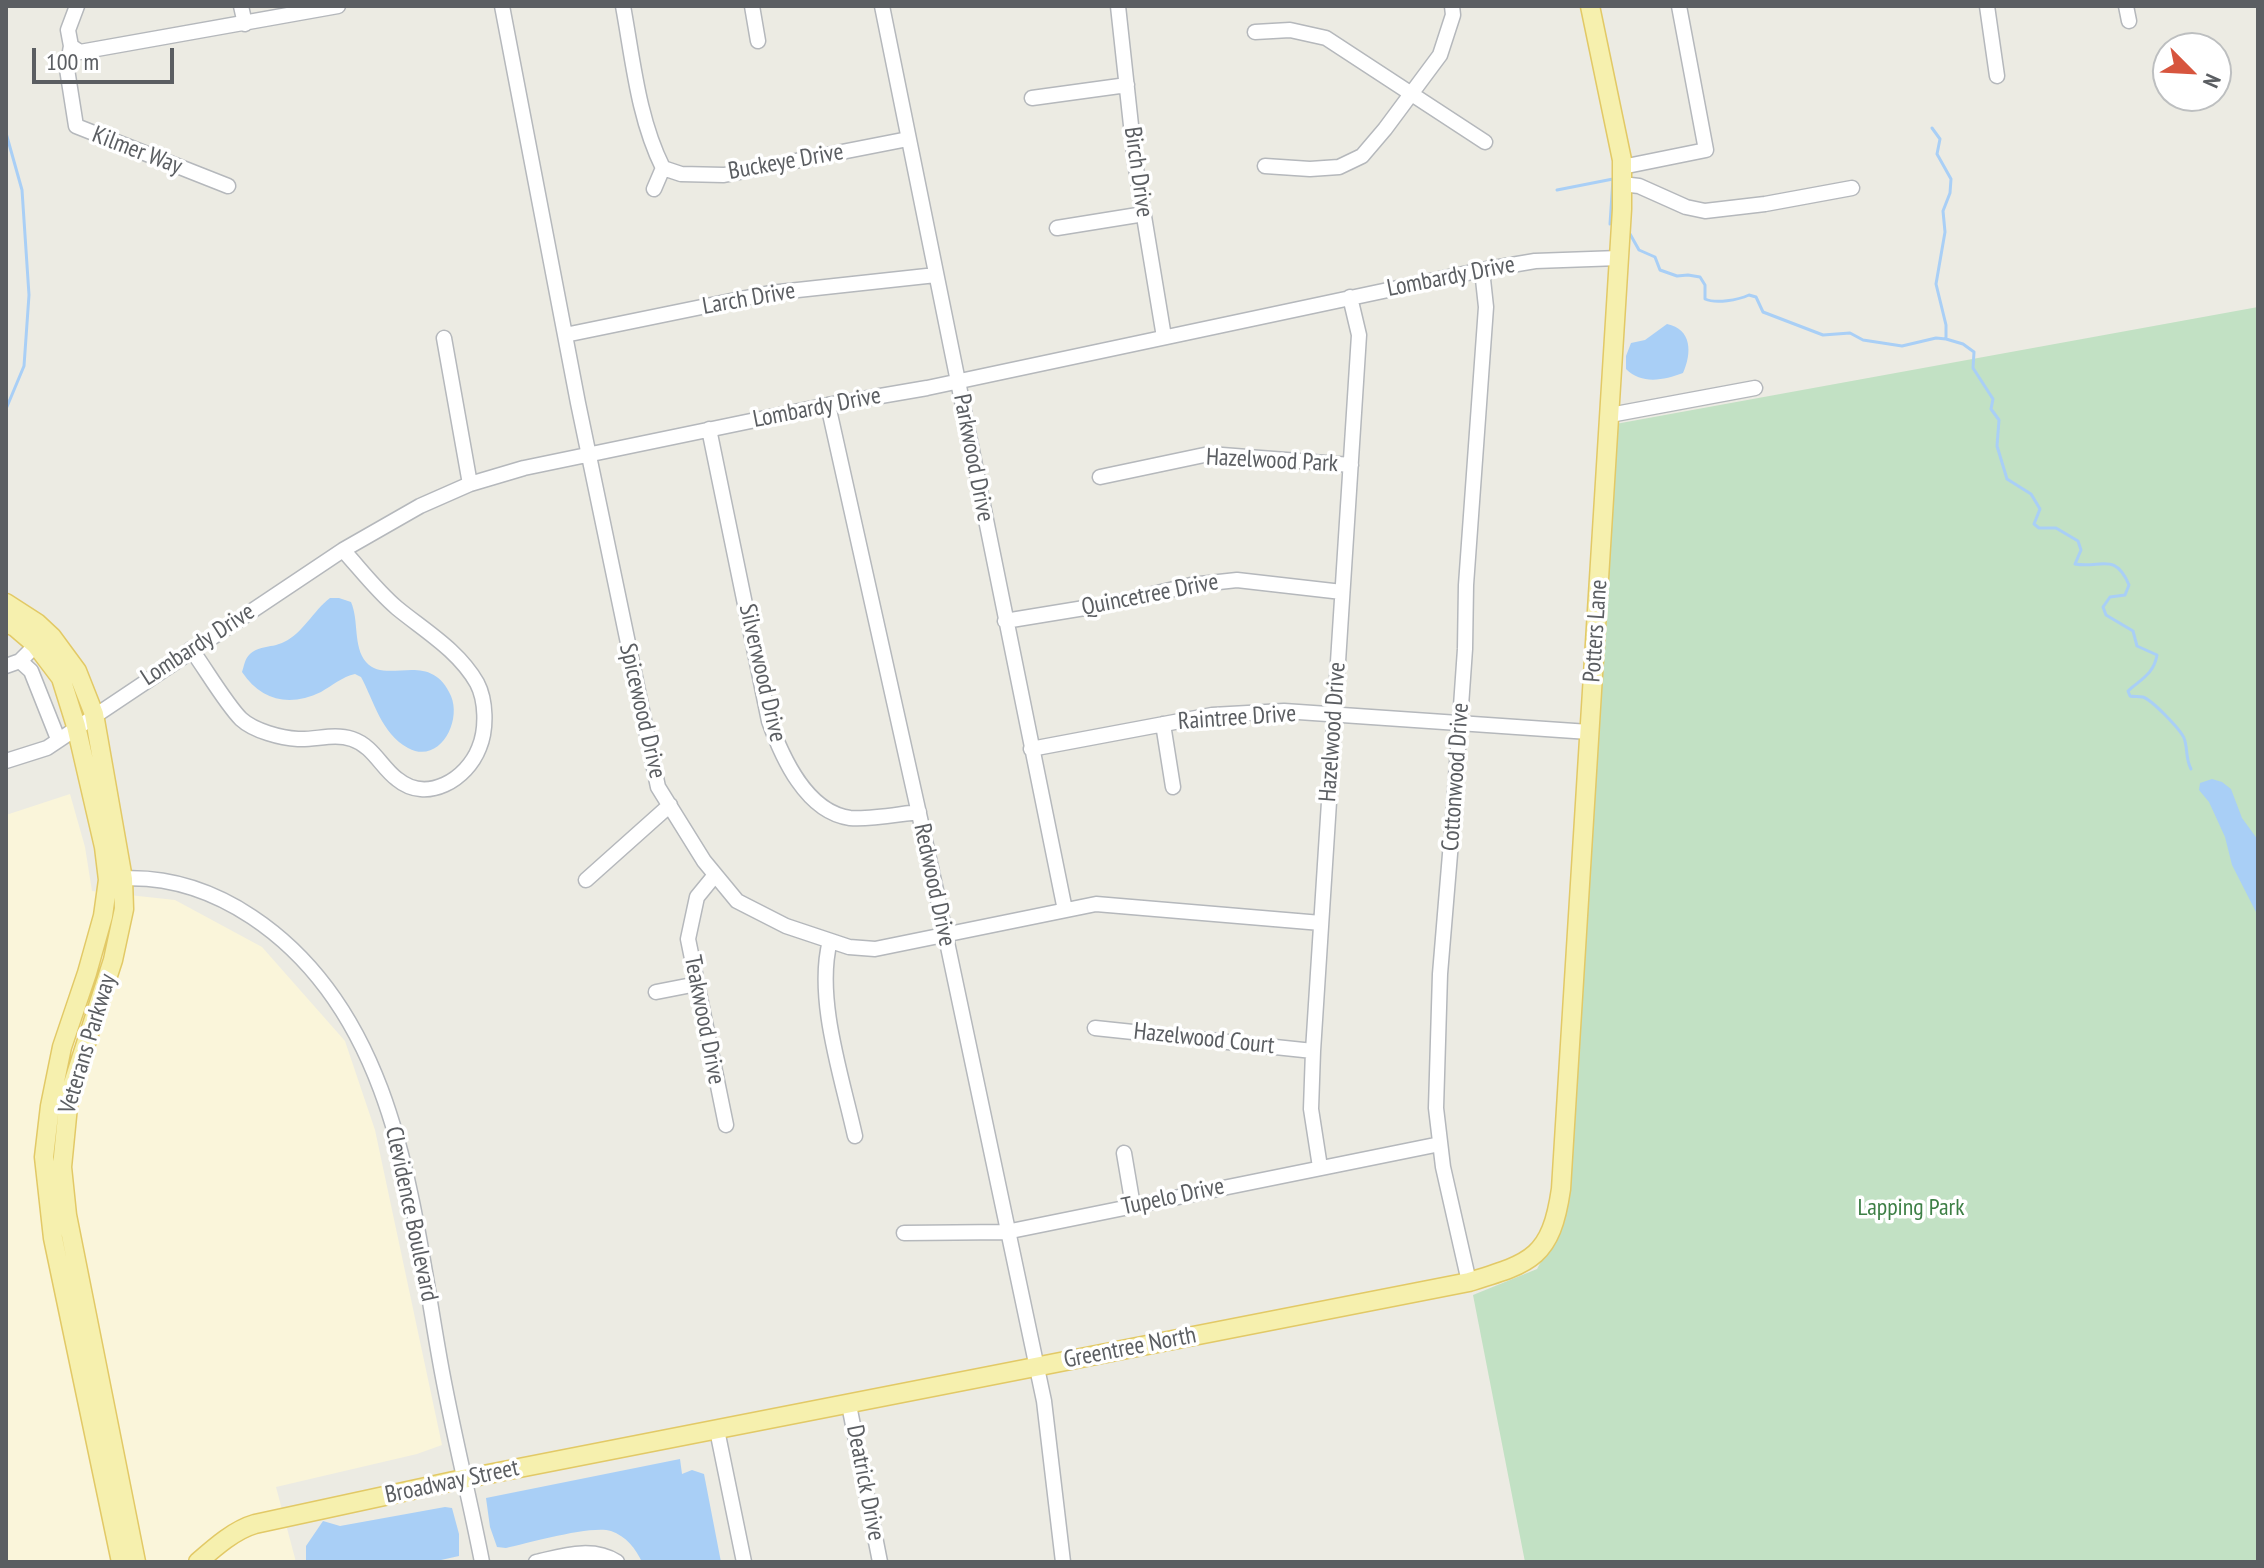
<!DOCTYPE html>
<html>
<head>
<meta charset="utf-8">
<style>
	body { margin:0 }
	#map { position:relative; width:2264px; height:1568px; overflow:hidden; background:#ecebe3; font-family:"PT Sans Narrow",sans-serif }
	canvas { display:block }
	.frame { position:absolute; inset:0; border:8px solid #5b5e62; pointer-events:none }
	.north { position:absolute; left:2152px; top:32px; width:80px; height:80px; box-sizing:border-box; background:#fff; border:2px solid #bdbfc0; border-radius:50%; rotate:114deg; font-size:22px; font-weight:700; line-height:32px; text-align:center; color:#5b5e62 }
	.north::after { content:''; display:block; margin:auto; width:28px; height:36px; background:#d7553e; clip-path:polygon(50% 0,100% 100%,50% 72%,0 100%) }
	.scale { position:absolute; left:32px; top:48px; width:142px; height:36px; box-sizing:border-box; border:4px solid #5b5e62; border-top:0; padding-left:10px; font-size:24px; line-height:28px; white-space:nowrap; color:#5b5e62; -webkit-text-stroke:6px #fff; paint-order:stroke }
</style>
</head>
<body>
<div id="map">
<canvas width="2264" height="1568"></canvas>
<div class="frame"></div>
<div class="north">N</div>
<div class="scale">100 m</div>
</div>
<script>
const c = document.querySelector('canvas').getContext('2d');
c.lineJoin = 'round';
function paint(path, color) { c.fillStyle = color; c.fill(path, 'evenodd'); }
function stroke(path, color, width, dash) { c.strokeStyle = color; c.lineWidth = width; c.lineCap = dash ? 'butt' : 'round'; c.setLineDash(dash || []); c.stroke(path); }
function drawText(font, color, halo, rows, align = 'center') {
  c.font = font + ' "PT Sans Narrow",sans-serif'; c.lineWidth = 7; c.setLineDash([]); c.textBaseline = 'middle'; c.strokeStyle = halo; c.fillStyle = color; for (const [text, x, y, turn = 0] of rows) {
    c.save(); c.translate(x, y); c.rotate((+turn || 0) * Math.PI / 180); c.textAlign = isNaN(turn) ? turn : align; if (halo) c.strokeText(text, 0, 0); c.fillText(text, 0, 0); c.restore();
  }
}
paint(new Path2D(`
	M70,794L85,847L92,891L175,900L262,947L345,1041L375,1130L442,1445L417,1454L276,1487L296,1562H6V815Z`), '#faf5da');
paint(new Path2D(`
	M2258,307V1562H1525L1473,1295L1537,1269L1557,1232L1610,425Z`), '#c2e1c4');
paint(new Path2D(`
	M1667,324C1692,329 1692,353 1683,373C1664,380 1642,385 1626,369V356L1631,343L1645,340Z
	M330,598H339L351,602C359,620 353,647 366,662C387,686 430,648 451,696C462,722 439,765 408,748C381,733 374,701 361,677L355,674C342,677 333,685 321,692C290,707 261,701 242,672C244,666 245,659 249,655C259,645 273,648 284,642C303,633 313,611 330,598Z
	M2212,779L2222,782L2231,789L2242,818L2258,840V916L2232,865L2225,837L2209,802L2199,790L2200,783Z
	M680,1459L682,1474L692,1470L704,1474L721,1562H642C636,1549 626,1536 611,1531C591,1525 529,1543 506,1548L497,1547L490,1527L486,1498Z
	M445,1507L452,1508L459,1534V1556L432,1562H306V1546L323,1521L340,1526Z`), '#a9cff6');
stroke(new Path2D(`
	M1932,128L1940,139L1937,154L1951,179L1950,193L1943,211L1945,232L1936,284L1946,325V339
	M6,133L22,190L29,295L24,366L6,409
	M1557,190L1613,179L1610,224
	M1630,234L1639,250L1655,257L1660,270L1677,276L1688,275L1700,277L1705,285V299C1716,304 1738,300 1749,295L1756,297L1763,312L1823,335L1850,333L1863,340L1902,346L1936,338L1946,339L1963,344L1974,352L1973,368L1993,399L1991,409L1999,420L1997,446L2007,479L2031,494L2040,509L2034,524L2039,528H2056L2078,541L2081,550L2075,564C2100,569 2115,551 2129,585L2125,595L2110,597L2103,607L2106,615L2133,631L2137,646L2157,655C2154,674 2140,680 2128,691L2130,696C2134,697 2138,696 2143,697C2152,700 2180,729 2184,738C2188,748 2185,757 2191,769`), '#a9cff6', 3);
const minor = new Path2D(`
	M77,6L68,30L71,46L80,52L338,6
	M241,6L245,24
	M502,6L578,403L658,787L704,861L737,901L786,926L849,947L875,949L1096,904L1321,923
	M623,6C633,60 638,118 663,168L681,174L724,175L908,139
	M752,6L758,41
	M882,6L1065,910
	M1118,6L1135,162L1164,337
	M1987,6L1997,76
	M2126,6L2129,21
	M1255,32L1290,30L1326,38L1485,142
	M71,46L67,69L76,126L228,186
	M1032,98L1127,85
	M1265,166L1310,169L1339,167L1362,156L1385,129L1440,55L1453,15L1452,6
	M1622,167L1706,150L1679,6
	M1622,184L1639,186L1686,207L1705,211L1765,204L1852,188
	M654,189L663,168
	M1057,228L1144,214
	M565,335L770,293L936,275
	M444,338L470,484
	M828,405L936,890L1044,1401L1063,1562
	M1610,415L1755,388
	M709,429L769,721C782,757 806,812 850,818C869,820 899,814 919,812
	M1100,477L1209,454L1351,465
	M1005,621L1115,603L1191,585L1237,580L1342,592
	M191,649C205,668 226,704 241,719C254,731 281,738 298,739C316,740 334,733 352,739C373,746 381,767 397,779C427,804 467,779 479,748C487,729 486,700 477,683C458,650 425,631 397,608C377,591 361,570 343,550
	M20,661L31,671L58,739
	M6,666L20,661L36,645
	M1163,724L1173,787
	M1031,749L1212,715L1284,711L1589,732
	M6,761L47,748L343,550L420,506L470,484L524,468L828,405L927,388L1482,270L1535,261L1619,258
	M715,875L697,897L688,939L726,1125
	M116,879C166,875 211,890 252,917C398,1014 412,1205 440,1361C452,1429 469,1495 482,1562
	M586,880L670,805
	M830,941C815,998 842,1077 855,1136
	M656,992L697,984
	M1095,1028L1313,1051
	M1124,1153L1133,1206
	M1320,1167L1311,1109L1313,1051L1359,335L1350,297
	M904,1233L1006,1232L1440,1144
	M1469,1282L1443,1167L1436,1108L1440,974L1454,806L1465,649L1466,585L1486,307L1482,270
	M849,1405L880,1562
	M717,1430L744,1562
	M536,1562C563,1556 592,1546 617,1562`);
const major = new Path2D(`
	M6,603L37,623L52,637L77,671L94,714L123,879L124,909L113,960L69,1096L62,1167L67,1215L136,1562
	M6,623L15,627L36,645L61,678L76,726L104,847L108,880L103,916L87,973L62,1047L50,1106L44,1157L53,1238L121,1562
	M198,1562C214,1548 234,1530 255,1524L463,1479L1469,1282C1531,1263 1551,1258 1561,1189L1622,209V160L1590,6`);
stroke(minor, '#b5b8bc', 17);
stroke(major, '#e2c966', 21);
stroke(minor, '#fff', 14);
stroke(major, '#f6f0ae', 18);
drawText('24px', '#5b5e62', '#fff', [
	["Kilmer Way",137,151,21],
	["Buckeye Drive",786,162,-10],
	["Birch Drive",1138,172,82],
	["Lombardy Drive",1451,277,-11],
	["Larch Drive",749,299,-10],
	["Lombardy Drive",817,408,-11],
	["Parkwood Drive",973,458,79],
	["Hazelwood Park",1272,461,3],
	["Quincetree Drive",1150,595,-11],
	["Potters Lane",1596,631,-86],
	["Lombardy Drive",198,645,-33],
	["Silverwood Drive",762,673,77],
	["Spicewood Drive",642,711,77],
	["Raintree Drive",1237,718,-4],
	["Hazelwood Drive",1333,732,-86],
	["Cottonwood Drive",1456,777,-86],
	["Redwood Drive",934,885,78],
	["Teakwood Drive",704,1020,79],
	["Hazelwood Court",1204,1039,6],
	["Veterans Parkway",88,1044,-73],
	["Tupelo Drive",1173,1197,-12],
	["Clevidence Boulevard",411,1214,78],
	["Greentree North",1130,1348,-11],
	["Broadway Street",452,1482,-12],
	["Deatrick Drive",865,1483,79]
]);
drawText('24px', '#3d7f45', '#fff', [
	["Lapping Park",1911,1208]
]);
</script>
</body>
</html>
